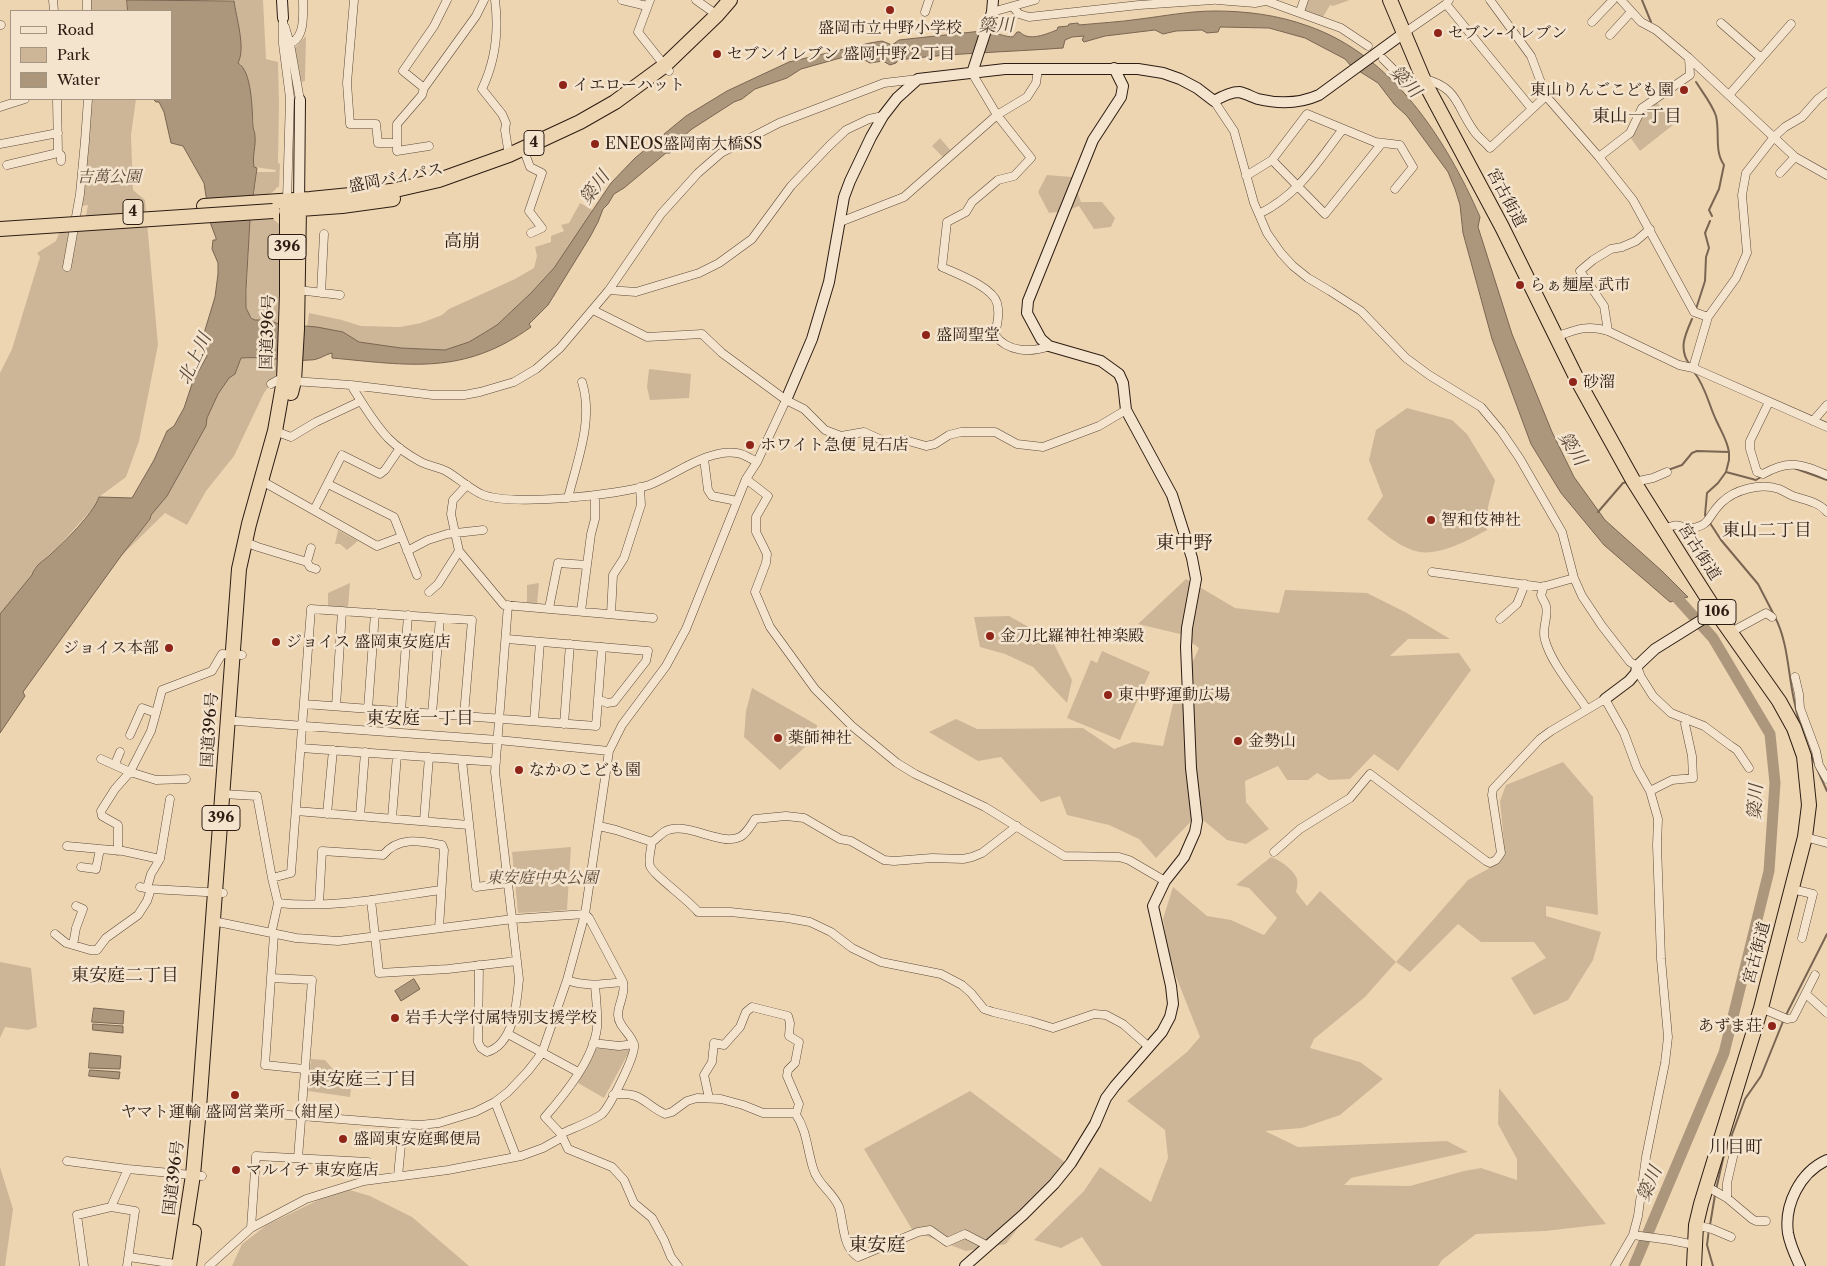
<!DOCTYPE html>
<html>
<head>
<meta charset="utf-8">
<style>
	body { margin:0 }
	#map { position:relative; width:1827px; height:1266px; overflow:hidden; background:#eed5b2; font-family:"Libre Caslon Text",serif }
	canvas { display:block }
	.legend { position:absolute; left:10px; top:10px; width:162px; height:90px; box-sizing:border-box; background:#f4e4cd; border:1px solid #a49482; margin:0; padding:6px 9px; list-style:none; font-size:15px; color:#2c1c12 }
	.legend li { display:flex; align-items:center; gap:10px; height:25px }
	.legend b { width:25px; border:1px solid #a49482 }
</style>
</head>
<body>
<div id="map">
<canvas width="1827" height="1266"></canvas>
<ul class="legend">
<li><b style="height:6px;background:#f4e4cd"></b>Road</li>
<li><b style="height:14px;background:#cdb697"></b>Park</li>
<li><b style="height:14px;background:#ac967c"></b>Water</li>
</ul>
</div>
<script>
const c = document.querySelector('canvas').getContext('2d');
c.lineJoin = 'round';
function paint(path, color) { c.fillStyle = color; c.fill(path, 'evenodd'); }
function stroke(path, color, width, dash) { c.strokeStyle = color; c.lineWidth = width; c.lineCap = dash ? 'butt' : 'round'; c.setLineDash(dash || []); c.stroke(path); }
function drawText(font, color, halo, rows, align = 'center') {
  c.font = font + ' "Libre Caslon Text","Noto Serif JP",serif'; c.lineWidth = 5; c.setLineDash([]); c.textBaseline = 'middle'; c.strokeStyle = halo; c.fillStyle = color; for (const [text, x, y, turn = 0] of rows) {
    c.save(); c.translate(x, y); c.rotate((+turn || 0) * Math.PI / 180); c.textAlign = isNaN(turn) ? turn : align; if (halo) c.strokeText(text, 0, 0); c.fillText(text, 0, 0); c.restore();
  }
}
paint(new Path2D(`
	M90,0H127L128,11H90Z
	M233,0H263L266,59L278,62L279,103L278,163L280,164L279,187H277C272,196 264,195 254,196L257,172H275L276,170L254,167L252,158L255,136L251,96L247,79L241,64L238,63C245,50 236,15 233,0Z
	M1308,0H1350L1333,6L1330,5L1323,17L1304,11Z
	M306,36L305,81L301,82L293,50Z
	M90,99H136L131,135L133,190L145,200L158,345L139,441L126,477L99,497L97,504L76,527L56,549L34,568L32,575L0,614V373L12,349L40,257L37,253L56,241L59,233L83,231L88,205L80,206Z
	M1657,102L1673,125L1640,151L1630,137L1645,110Z
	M940,138L952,152L945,159L932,146Z
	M1047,175L1072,177L1081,202H1102L1115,218L1111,227L1094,229L1079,206L1066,211L1049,213L1038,192Z
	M580,203L594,211L554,268L531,293L497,325L469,342L445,350L401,348L359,342L343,332L307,327L309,313L342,320L361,326L400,327L421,323L442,315L449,309L515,279L534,268L537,256L535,247L551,242V236L564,231L561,225L569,223Z
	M272,218L279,224L280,229L279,324L262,320H255L249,315L246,308L250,219Z
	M259,356L277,358V372L275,378L264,393L234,456L206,491L187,525L165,513L121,556L150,519L151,515L167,496L206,426L207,418L218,394L229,377L235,374L241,358Z
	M649,369L691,374L689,398L650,400L647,387Z
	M1407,408L1452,420L1467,434L1495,480L1488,507L1487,530C1469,540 1441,555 1420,552C1401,549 1381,531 1367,519L1383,496L1369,460L1376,430Z
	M338,530L358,541L347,550L340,544H335Z
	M1186,579L1235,608L1279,613L1285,590L1367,593L1405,612L1450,639H1408L1390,656L1459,653L1471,670L1398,771L1374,754L1350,779L1329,780L1317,773L1308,780H1287L1278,766L1245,781L1246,802L1269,829L1246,844L1227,840L1197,815L1156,858L1139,839L1109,825L1067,815L1060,796L1041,802L1001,757L978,761L929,732L956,719L977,729L1083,728L1114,749L1133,742L1163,746L1173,704L1199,648L1180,634L1138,624Z
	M350,583L348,607L328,606V593Z
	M539,583L537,604L527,603V585Z
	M1009,616L1052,640L1072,680L1067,703L1033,667L1005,654L980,647L974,617Z
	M1102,651L1150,672L1120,740L1067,718L1091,660L1097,663Z
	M752,688L817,725V736L780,770L744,737L746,711Z
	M1563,762L1593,797L1598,915L1546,906V916L1601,932L1593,960L1568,1000L1534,1015L1511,978L1546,958L1534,942H1481L1458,924L1410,972L1396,962L1365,997L1314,1039L1310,1048L1360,1062L1383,1079L1340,1115L1302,1128L1265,1131L1298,1147L1447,1141L1468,1152L1351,1178L1344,1185L1410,1186L1464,1171L1481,1168L1517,1180V1159L1498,1124L1499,1088L1606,1224L1545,1231L1476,1234L1442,1260L1438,1266H1102L1082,1237L1061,1248L1034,1240L1084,1191L1100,1167L1151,1202L1168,1158L1165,1130L1127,1101L1187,1052L1200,1037L1169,959L1163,919L1173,887L1207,916L1231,920L1264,935L1277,918L1249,888L1236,885L1271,857C1280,860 1294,870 1297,879C1298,883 1297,887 1296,892L1307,906L1320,891L1396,962L1468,880L1497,864L1505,853L1500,801L1506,785Z
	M571,847L567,910L518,913L512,852Z
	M0,962L31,968L37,1027L28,1030L5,1027L0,1038Z
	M594,1048L630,1050L604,1098L578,1083Z
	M311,1059L325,1060L351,1090L350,1097L308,1091Z
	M970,1091L1066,1163L1006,1244L966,1251L913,1231L864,1149Z
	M0,1167L13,1209L5,1266H0Z
	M343,1188L370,1196L412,1217L469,1266H232L242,1244L267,1225Z`), '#cdb697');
const water = new Path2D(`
	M127,0L234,1C236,17 246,48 238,63C252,71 252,109 253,125C253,129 255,132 255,136C256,147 252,156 254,167L257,168L250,219L246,290V308L251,318L255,320H267L279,324L317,327L343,332L359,342L401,348L445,350L469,342L484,333L497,325L531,293L554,268L611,183L635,158L686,116L727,91L789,62L870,43L882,41L892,45L899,40L991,30C996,34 1007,37 1013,37L1017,32H1020C1029,42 1046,34 1057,30L1058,27L1068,26L1069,24L1078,23L1079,25C1099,23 1120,22 1140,19C1165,16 1189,11 1215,11C1246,11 1278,15 1308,26C1392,55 1446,139 1480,217L1478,227L1512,334L1552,432L1574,477L1605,520L1662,571L1688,597L1670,602L1604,545L1561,493L1531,444L1492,339L1463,233L1460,205L1455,189L1448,172L1407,116L1394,104L1378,83L1351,66L1345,59L1305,38L1269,28L1220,27L1218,32L1207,33L1202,30L1176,31L1163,34L1155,30L1105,36L1084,42L1082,40L1084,36L1072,37L1065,40L1063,48C1008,52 953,53 898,60L896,63L890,65L883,61L870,63L859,57L851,55L801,69L787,78L755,89L742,99L734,102L692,129L672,146L670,153H666L624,188L614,194L608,204L603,209L598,222L590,237L548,305L529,324L531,327C463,376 409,365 332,358V353C324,355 319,360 310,360C287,362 265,356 241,358L235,374L229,378L218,394L207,418L206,426L167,496L151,515L150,519L121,556L23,692L25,696L0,733V614L32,575C35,565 42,562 50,555C63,543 94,513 99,497L132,498L154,460L167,431L174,426L184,408L193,381L207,356L202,340L215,297L218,274V263L212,249L213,240H216V238L210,222L204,183L183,146L171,143L164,112L159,102H156L153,99H171V11H128Z
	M414,979L420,989L401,1001L395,991Z
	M94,1008L124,1011L123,1024L92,1022Z
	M93,1024L123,1026V1033L93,1030Z
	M90,1053L121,1056L120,1069L89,1068Z
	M90,1070L120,1072L119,1079L89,1076Z`);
paint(water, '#ac967c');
stroke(water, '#796552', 1);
stroke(new Path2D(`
	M1642,0L1651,22
	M1696,82C1703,93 1712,104 1716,116C1720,132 1714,151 1724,165L1719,189L1709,210L1712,216
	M1696,309L1705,281L1706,257L1709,248L1705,233L1710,221
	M1690,365C1678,349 1685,335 1692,319
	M1694,372C1706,387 1709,406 1717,422C1722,433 1727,440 1729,452
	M1794,468L1827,480
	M1668,470L1682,465L1692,453L1697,451L1729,452V460L1726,472L1756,480L1761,477
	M1598,512L1623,483L1627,482
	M1706,517L1705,515L1707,493L1718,483L1726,472
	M1710,523L1721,540L1758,584L1773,613
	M1775,617C1788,642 1788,673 1794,700C1800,732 1814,763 1827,791
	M1786,1015L1827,934
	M1716,1190L1723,1159L1745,1099L1761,1076L1784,1019
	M1710,1225L1715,1195
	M1709,1229L1707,1245L1713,1266`), '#796552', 2);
stroke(new Path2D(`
	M1634,1266L1724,1053L1769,871L1775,783L1770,734L1713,638L1669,589`), '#ac967c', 11);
const street = new Path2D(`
	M53,0L54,11
	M87,0V11
	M354,0L347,83L350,124H376L378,143H397
	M495,0C499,31 496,60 482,89L502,114L506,123L505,130L509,155
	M622,0L647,6
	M650,0L638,32L669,71
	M696,0L717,15
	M1217,0L1255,3L1265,1
	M1264,0L1341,28L1368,46
	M1490,0L1531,56L1546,96
	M1621,0L1641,22L1656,30L1689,58L1795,157L1827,175
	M1446,4L1532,109
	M1013,7L1019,14L1029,17L1139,5L1213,0
	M925,12L929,0
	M992,12L1035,0
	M1300,12L1304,0
	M283,18V44L290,98L287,200
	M1592,22L1613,0
	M1721,23L1761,58
	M0,25H1
	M285,27L290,44L300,100
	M1404,33L1446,4L1449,0
	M1610,35L1631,12
	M286,44C306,42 303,14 303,0
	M1383,59L1414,90L1425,83
	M972,73L997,115L1031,158L1014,176L998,180L972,202L966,212L947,222L942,267C957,274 993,287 997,303C1000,314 997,324 995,335C1007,352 1031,353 1049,346
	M1424,79C1458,87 1456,106 1474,131C1478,137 1485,142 1490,148L1546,96L1599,157L1633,200L1694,312L1708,317
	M424,88L403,71L434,26L447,0
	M1729,95L1791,24
	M57,99L58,153
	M1214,101L1234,131L1254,203L1267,233L1281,253L1293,266L1308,278L1330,291L1361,311L1406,358L1429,375L1481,407L1501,431L1520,459L1562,532L1574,578L1582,596L1602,626L1630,662L1637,666L1641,677L1653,696L1671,713L1704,726L1731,746L1737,750L1749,768
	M0,107L25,99
	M0,144L58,133
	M429,146L397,151V124L422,95L424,88L476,16L484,0
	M526,156L530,167L542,173L529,211L542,228L531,233
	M1599,157L1630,133L1642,108L1690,75L1689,58
	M1272,160L1325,214L1382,143
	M7,165L58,153L61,155V161
	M1780,173L1795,157
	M1246,176L1272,160L1307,114L1375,142L1400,145L1413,167L1395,189
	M1259,214C1299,194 1316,164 1343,129
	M840,222L904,197L997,115L1027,97L1036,83L1038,69
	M67,267L80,194L85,141L88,99
	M298,290L340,295
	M609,290L636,292L699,273L719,263L752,239L791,186L829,146L846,130L869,119L883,116
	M321,293L324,234
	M593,310L647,337L702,334L722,353L786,400L804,409L825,430L841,436L864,432L893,445L905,440L926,446L935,444L949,435L961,432H995L1017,444L1043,447L1099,426L1126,410
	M1608,331L1604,306L1580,271L1593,260L1611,249L1622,247L1636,241L1650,229
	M1555,337C1575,330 1587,324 1608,331L1679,365L1693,368L1827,427
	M1693,368L1708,317L1736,278L1747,253L1742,195L1746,173L1774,137L1785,127L1802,117L1818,99L1827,92
	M271,384L278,380L351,385L433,395H464L480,392L514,382L536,369L560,348L609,290L661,214L698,173L721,153L779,123L884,83L918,79
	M351,385C362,403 373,422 388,438C397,447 410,456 421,462C429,466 438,467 446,471C458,478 469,488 481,494C509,507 619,495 649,485C675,475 709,448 737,453C744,454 751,459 757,462
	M1769,402L1750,441V449L1757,472L1763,474C1789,459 1801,464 1827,475
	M1813,421L1827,405
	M275,431L291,437L316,422L361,401
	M704,459L708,490L712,496L737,501
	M746,479L768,496L756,517V532L767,554L766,563L755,592L770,627L815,689L852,726L897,763L915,774L985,807L1064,856L1119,857L1129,860L1165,881
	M262,481L377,546L401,537
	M1634,482L1653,478L1667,472
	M328,484L394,517L417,575
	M467,485L453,500L451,514L459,551L504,605L653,618
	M568,498C577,461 594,420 582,382
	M314,510L342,455L380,474L385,470L400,448
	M1664,530C1673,524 1677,524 1687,529C1713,525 1705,519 1721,503C1735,489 1761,483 1779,489C1784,491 1788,494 1793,496C1805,500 1819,502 1827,512
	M245,542L258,547L307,562L310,567L316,569
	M407,551L428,540L447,534L483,530
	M307,562L311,548
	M1432,572L1542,587L1574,578
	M1544,586L1541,595C1542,599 1545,602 1546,606C1549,617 1541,629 1545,640C1551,663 1574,689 1587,709
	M429,592L438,584L459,551
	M549,608L558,563L587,565
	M581,611L591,534L595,519V495
	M611,614L613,575L624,558L641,505L640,487
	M1500,619L1517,604L1525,584
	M1731,632L1766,613L1772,617
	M507,639L648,651L646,661L614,702L607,703L598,699
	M1795,677L1799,694L1800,708L1816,751L1819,765L1827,779
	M304,704L596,726L602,647
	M336,706L342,611
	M368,709L375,613
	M401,711L408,615
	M156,713L162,690L212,671L222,654L242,655
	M432,714L440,618
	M236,721L498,740L609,751
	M534,721L540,642
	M564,724L570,644
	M130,735L142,708L156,713L151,731L130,772L156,780L186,779
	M301,748L496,762
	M101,759L130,772L115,789L101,811L102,816L118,825V851
	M462,760L476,887L508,883
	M115,764L120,752
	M1650,791L1672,780L1693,778L1692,756L1685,724L1687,719
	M223,794L257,796L272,878L278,903L272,930L274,934L265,1065L304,1069
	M296,811L469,825
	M327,814L333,750
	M360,816L365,752
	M392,818L397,755
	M424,820L429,757
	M599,826L616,830L652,842
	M1017,826L982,853L972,857L963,859L932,858L894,861L884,860L851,841L840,839L804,818L786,816L755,819C751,825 747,833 740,837C719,847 685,819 664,832C660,835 656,839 652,842C651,849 648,859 650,866C652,874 690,901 698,912H730L788,918L810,922L831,932L852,948L881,962L941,974L962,985L971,993L984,1009L993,1012L1030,1021L1053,1028L1094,1014L1106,1015L1123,1024L1149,1047
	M1805,837L1827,843
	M67,846L100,849
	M1274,852L1300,829L1350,798L1370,774L1486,861L1490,863L1496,860L1501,853L1492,795L1493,789L1540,739L1551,731L1605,699L1624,733L1637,768L1650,791L1658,819L1657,845L1661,959L1668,1037L1665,1063L1646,1157L1638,1216L1633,1235L1615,1266
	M81,867L96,869L100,849L123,851L160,859
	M272,878L291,873L311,609L472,620L464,715
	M147,888L151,874L160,859L170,799
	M151,889L223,893
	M1792,889L1813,894L1802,938
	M371,900L379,973L448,969L517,961
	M278,903C331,909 389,897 441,890
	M319,904L322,851L383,855C399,836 420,841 442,845L444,850L439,928
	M213,921L296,938L338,941L513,919L585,914L589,918L623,982C626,994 618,1004 618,1015C618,1027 632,1034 634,1045C636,1055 610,1106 602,1114C593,1121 571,1129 561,1134
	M55,934L66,943L73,945L76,928L83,909L76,906
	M73,945L90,950H97L106,938L138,915L147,901L151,889L140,887
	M479,965L478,1042L481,1048L487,1052C514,1044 517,1002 519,979L495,772L508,605
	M271,978L312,980L298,1158
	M567,980C586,987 604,984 623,982
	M595,985C596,999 598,1014 597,1028C593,1060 565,1094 545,1117L561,1134L568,1149L612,1167L624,1180L634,1203L652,1218L664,1240L671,1257L678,1266
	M1806,994L1827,1013
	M1761,1008L1787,1019L1793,1018L1815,975
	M508,1034L578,1072
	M593,1043L619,1046L634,1044
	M613,1095C640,1090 644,1104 665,1114L672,1112L687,1101L697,1098L721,1099L743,1105L763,1113H795C807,1130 807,1149 813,1168C817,1184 833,1192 839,1207C844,1223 842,1247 858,1257L918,1232L930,1230L947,1242L965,1234L988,1246
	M709,1098L704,1075L712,1062L714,1043L724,1045L740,1027L746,1012L752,1007L788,1016L790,1023L789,1036L799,1042L795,1063L788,1070L787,1076L799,1104L796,1114
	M495,1102L516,1156
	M199,1108L403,1124L420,1125L439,1123L475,1112L495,1102L508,1092L528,1071L542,1053L567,980L585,914L609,751L622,725L666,666L686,629L746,479L757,462L786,400
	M67,1161L128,1169L202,1176
	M398,1176L403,1124
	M1706,1186L1727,1198L1752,1219L1756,1221H1766
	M1727,1198V1183L1735,1148
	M1696,1225L1712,1229L1731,1237
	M251,1228L256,1156L368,1162L364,1181
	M1633,1235L1670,1240L1695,1245
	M129,1257L182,1265
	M84,1266L77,1215L111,1207
	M127,1266L135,1211L111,1207L128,1169
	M209,1266L251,1228L306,1199L364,1181L448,1170L521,1156L543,1148L561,1138`);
const secondary = new Path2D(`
	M282,0L283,18
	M972,73L992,12L993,0
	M299,207L300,100
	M786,400L812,339L829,282L844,197L850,181L871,137L883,116L897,98L918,79L1005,69H1138L1163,73L1180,79L1197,88L1214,101C1221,97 1230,92 1239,92C1245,93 1252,97 1258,99C1279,104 1299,104 1319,95L1404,33
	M1605,699L1629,681L1636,673L1637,666L1655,649L1716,611
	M965,1266L1023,1215L1054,1184L1071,1163L1095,1124L1106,1098L1115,1086L1162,1032L1170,1017L1173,1004L1171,986L1153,906L1165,881L1184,857L1195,832L1197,821L1191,768L1186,647L1187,628L1196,579L1192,558L1172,495L1126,410L1123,383L1119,374L1101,361L1049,346L1041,339L1027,313L1028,301L1093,140L1121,97L1123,86L1114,68
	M1800,1266C1795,1255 1790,1245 1788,1233C1784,1205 1800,1172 1827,1160`);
const highway = new Path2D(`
	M1390,0L1425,83L1502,227L1578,381L1634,482L1685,563L1719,616L1779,701L1794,728L1804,756L1809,805L1805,837L1761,1008L1701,1204L1696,1225L1694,1266
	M204,206L310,199L391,191L439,180L509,155L580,122L615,102L664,66L717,15L730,0
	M300,209L342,206L393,199
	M0,229L61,225
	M291,393L294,381L297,329L299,209
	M179,1266L193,1175L199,1108L239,569L249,524L275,431L284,380L287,294V200
	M189,1266L194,1232`);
stroke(street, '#5c4a3a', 9);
stroke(secondary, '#2c1c12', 12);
stroke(highway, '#2c1c12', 16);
stroke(street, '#f4e4cd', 8);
stroke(secondary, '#f4e4cd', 10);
stroke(highway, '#eed5b2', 14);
const highwayBridge = new Path2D(`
	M61,225L273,211`);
stroke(highwayBridge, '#2c1c12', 16, []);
stroke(highwayBridge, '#eed5b2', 14);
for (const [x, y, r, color] of [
	[890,10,5,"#8f2418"],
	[1438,33,5,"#8f2418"],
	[717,54,5,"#8f2418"],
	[563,85,5,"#8f2418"],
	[1684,90,5,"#8f2418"],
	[595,144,5,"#8f2418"],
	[1520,285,5,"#8f2418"],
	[926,335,5,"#8f2418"],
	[1573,382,5,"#8f2418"],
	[750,445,5,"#8f2418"],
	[1431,520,5,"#8f2418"],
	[990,636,5,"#8f2418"],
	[276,642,5,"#8f2418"],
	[169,648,5,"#8f2418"],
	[1108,695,5,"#8f2418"],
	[778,738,5,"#8f2418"],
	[1238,741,5,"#8f2418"],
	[519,770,5,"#8f2418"],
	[395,1018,5,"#8f2418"],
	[1772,1026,5,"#8f2418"],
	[235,1095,5,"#8f2418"],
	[343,1139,5,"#8f2418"],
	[236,1170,5,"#8f2418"]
]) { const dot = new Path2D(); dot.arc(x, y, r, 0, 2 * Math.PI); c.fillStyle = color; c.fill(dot); stroke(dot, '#f4e4cd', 2); }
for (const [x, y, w] of [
	[534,143,20],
	[133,212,20],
	[287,247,38],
	[1717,612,38],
	[221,818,38]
]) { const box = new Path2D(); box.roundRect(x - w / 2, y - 12.5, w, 25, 4); c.fillStyle = '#f4e4cd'; c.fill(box); stroke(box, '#2c1c12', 1); }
drawText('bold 15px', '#2c1c12', null, [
	["4",534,143],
	["4",133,212],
	["396",287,247],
	["106",1717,612],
	["396",221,818]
]);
drawText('16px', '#2c1c12', '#f4e4cd', [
	["盛岡市立中野小学校",890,28,"center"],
	["セブン-イレブン",1448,33],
	["セブンイレブン 盛岡中野２丁目",727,54],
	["イエローハット",573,85],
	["東山りんごこども園",1674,90,"right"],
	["ENEOS盛岡南大橋SS",605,144],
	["らぁ麺屋 武市",1530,285],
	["盛岡聖堂",936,335],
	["砂溜",1583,382],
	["ホワイト急便 見石店",760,445],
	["智和伎神社",1441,520],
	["金刀比羅神社神楽殿",1000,636],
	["ジョイス 盛岡東安庭店",286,642],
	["ジョイス本部",159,648,"right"],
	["東中野運動広場",1118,695],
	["薬師神社",788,738],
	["金勢山",1248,741],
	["なかのこども園",529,770],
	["岩手大学付属特別支援学校",405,1018],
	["あずま荘",1762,1026,"right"],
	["ヤマト運輸 盛岡営業所（紺屋）",235,1112,"center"],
	["盛岡東安庭郵便局",353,1139],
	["マルイチ 東安庭店",246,1170]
], 'left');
drawText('italic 16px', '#5c4a3a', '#f4e4cd', [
	["吉萬公園",109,177],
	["東安庭中央公園",542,878]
]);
drawText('16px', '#2c1c12', '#f4e4cd', [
	["盛岡バイパス",396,178,-11],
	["宮古街道",1506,198,62],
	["国道396号",268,332,-88],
	["宮古街道",1699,552,57],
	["国道396号",210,730,-86],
	["宮古街道",1757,953,-75],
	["国道396号",174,1178,-83]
]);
drawText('italic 18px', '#594737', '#f4e4cd', [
	["簗川",996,26,-1],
	["簗川",1405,82,47],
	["簗川",595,188,-53],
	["北上川",195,359,-65],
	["簗川",1572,449,58],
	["簗川",1756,802,-87],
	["簗川",1650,1184,-67]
]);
drawText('18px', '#2c1c12', '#f4e4cd', [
	["東山一丁目",1637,117],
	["高崩",462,242],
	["東山二丁目",1767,531],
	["東安庭一丁目",420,719],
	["東安庭二丁目",125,976],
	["東安庭三丁目",363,1080],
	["川目町",1736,1148]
]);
drawText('19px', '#2c1c12', '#f4e4cd', [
	["東中野",1184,544],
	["東安庭",877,1246]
]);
</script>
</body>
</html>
